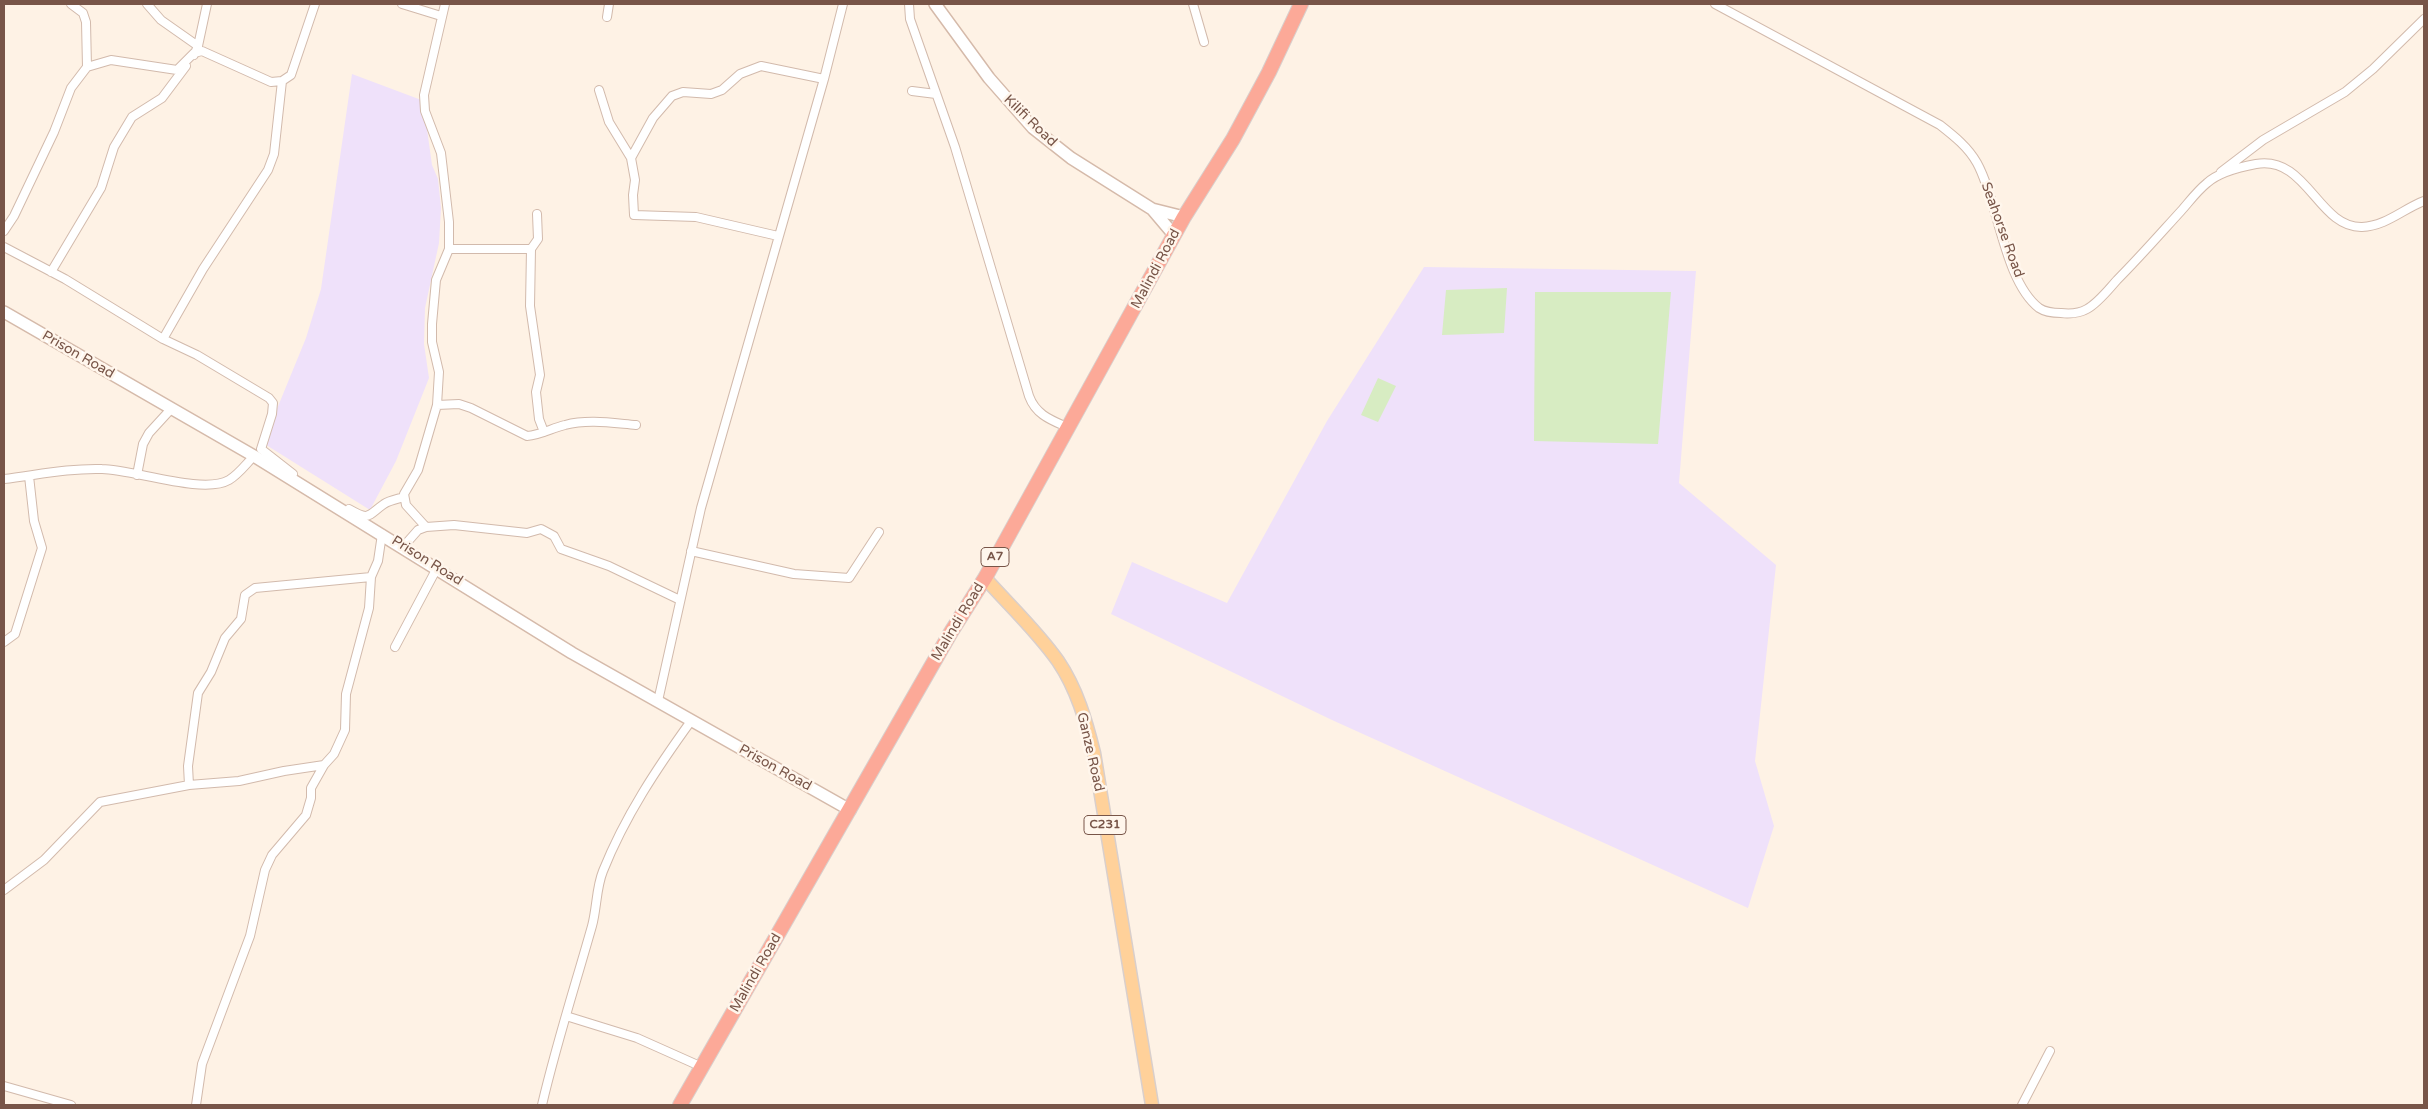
<!DOCTYPE html>
<html>
<head>
<meta charset="utf-8">
<style>
	body { margin:0 }
	#map { position:relative; width:2428px; height:1109px; overflow:hidden; background:#fef2e5; font-family:"Varela Round",sans-serif }
	canvas { display:block }
	.frame { position:absolute; inset:0; border:5px solid #785548; pointer-events:none }
</style>
</head>
<body>
<div id="map">
<canvas width="2428" height="1109"></canvas>
<div class="frame"></div>
</div>
<script>
const c = document.querySelector('canvas').getContext('2d');
c.lineJoin = 'round';
function paint(path, color) { c.fillStyle = color; c.fill(path, 'evenodd'); }
function stroke(path, color, width, dash) { c.strokeStyle = color; c.lineWidth = width; c.lineCap = dash ? 'butt' : 'round'; c.setLineDash(dash || []); c.stroke(path); }
function drawText(font, color, halo, rows, align = 'center') {
  c.font = font + ' "Varela Round",sans-serif'; c.lineWidth = 5; c.setLineDash([]); c.textBaseline = 'middle'; c.strokeStyle = halo; c.fillStyle = color; for (const [text, x, y, turn = 0] of rows) {
    c.save(); c.translate(x, y); c.rotate((+turn || 0) * Math.PI / 180); c.textAlign = isNaN(turn) ? turn : align; if (halo) c.strokeText(text, 0, 0); c.fillText(text, 0, 0); c.restore();
  }
}
paint(new Path2D(`
	M352,74L424,101L426,122L432,165L438,179L441,208L439,243L425,308L424,344L429,378L396,461L370,510L263,443L306,338L321,289Z
	M1424,267L1696,271L1679,483L1776,565L1755,761L1774,826L1748,908L1332,720L1111,614L1132,562L1227,603L1327,421Z`), '#efe1fa');
paint(new Path2D(`
	M1507,288L1504,333L1442,335L1446,290Z
	M1535,292H1671L1658,444L1534,441Z
	M1378,378L1396,386L1378,422L1361,415Z`), '#d7ecc2');
const street = new Path2D(`
	M71,4L83,13L86,22L87,67
	M147,4L161,20L198,46
	M402,4L441,16
	M909,4L910,19L955,147L1029,396C1036,415 1051,420 1069,428
	M1193,4L1204,42
	M1715,4L1940,125C1954,136 1968,147 1977,163C1998,201 2004,281 2039,308C2045,312 2054,313 2061,313C2069,314 2080,313 2087,309C2098,303 2108,290 2117,280C2139,258 2160,234 2181,211C2189,202 2197,191 2207,183C2219,172 2240,167 2256,164C2307,155 2318,228 2362,227C2386,226 2403,209 2424,201
	M607,17L609,4
	M194,55L198,46L207,4
	M599,90L609,122L631,158
	M912,91L936,94
	M2221,172L2263,140L2345,92L2373,69L2424,19
	M4,231L14,216L54,132L71,88L87,67L111,60L177,70L194,53L202,51L271,82L282,81L291,75L315,4
	M778,236L696,217L634,215L633,195L635,180L631,158L653,118L672,96L683,92L711,94L722,90L740,74L761,66L824,79
	M4,247L65,279L163,339L197,355L269,398L273,403L272,414L261,449L293,474
	M449,249H531L538,239L537,214
	M531,249L530,306L540,375L536,392L539,419L544,432
	M51,272L101,188L114,147L132,117L162,98L186,66
	M163,339L203,269L268,170L274,154L282,81
	M437,405L459,404L471,408L527,436C541,435 552,428 565,425C588,419 612,423 636,425
	M137,475L143,444L149,433L171,409
	M4,479C37,475 69,468 102,469C132,469 203,495 229,480C239,474 246,464 254,456
	M349,509C370,521 367,516 384,504C390,500 398,499 404,497
	M426,527L406,505L404,494L418,470L437,405L439,372L432,342V324L436,280L449,249V222L441,153L425,111L424,95L445,4
	M403,547L418,530L426,527L454,525L527,533L541,529L554,536L561,549L609,566L680,600
	M691,551L794,574L849,578L879,532
	M4,642L15,634L42,548L34,521L29,476
	M395,647L437,568
	M658,701L701,508L824,79L843,4
	M189,785L188,766L198,693L211,672L225,638L241,619L245,595L255,588L371,577L378,561L382,534
	M4,890L44,860L100,802L189,785L239,781L284,771L324,765L334,754L345,730L346,694L369,608L371,577
	M566,1016L637,1038L702,1067
	M4,1086L71,1105
	M196,1105L202,1064L250,936L265,870L272,855L306,815L311,798V788L324,765
	M542,1105C556,1045 575,986 592,926C597,908 596,888 603,871C625,816 657,768 691,721
	M2022,1105L2050,1051`);
const secondary = new Path2D(`
	M935,4L989,78L1033,128L1071,158L1152,209L1174,235
	M1152,209L1184,217
	M4,312L254,456L572,653L850,810`);
const primary = new Path2D(`
	M985,578C1009,605 1037,631 1058,661C1077,689 1086,721 1094,753L1152,1105`);
const highway = new Path2D(`
	M680,1105L951,632L985,578L1184,217L1233,139L1269,72L1301,4`);
stroke(street, '#d2baac', 10);
stroke(secondary, '#d5baaa', 14);
stroke(primary, '#d9cfcc', 15);
stroke(highway, '#d9cfcc', 16);
stroke(street, '#fff', 8);
stroke(secondary, '#fff', 11);
stroke(primary, '#ffd19a', 12);
stroke(highway, '#fca998', 14);
for (const [x, y, w] of [
	[995,557,28],
	[1105,825,42]
]) { const box = new Path2D(); box.roundRect(x - w / 2, y - 9.5, w, 19, 4); c.fillStyle = '#fff6ec'; c.fill(box); stroke(box, '#785548', 1); }
drawText('bold 12px', '#785548', null, [
	["A7",995,557],
	["C231",1105,825]
]);
drawText('14px', '#785548', '#fff6ec', [
	["Kilifi Road",1030,121,44],
	["Seahorse Road",2002,230,70],
	["Malindi Road",1156,269,-62],
	["Prison Road",78,355,30],
	["Prison Road",427,561,32],
	["Malindi Road",958,622,-59],
	["Ganze Road",1090,752,77],
	["Prison Road",775,768,29],
	["Malindi Road",756,973,-60]
]);
</script>
</body>
</html>
